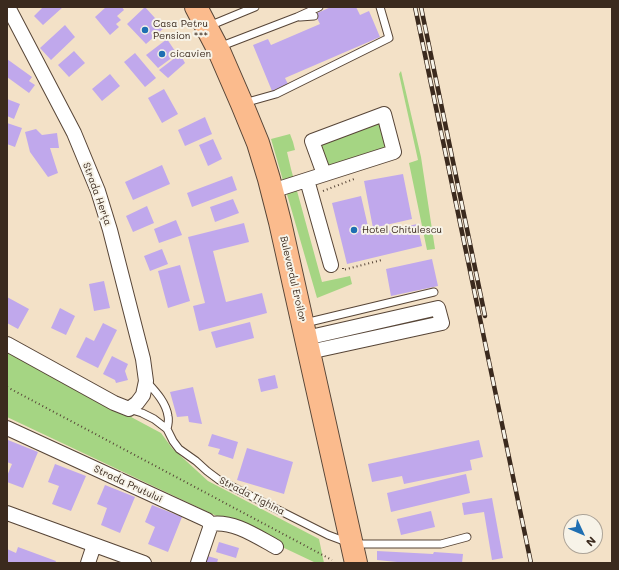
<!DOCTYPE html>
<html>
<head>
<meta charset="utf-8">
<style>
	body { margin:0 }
	#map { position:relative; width:619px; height:570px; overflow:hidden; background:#f3e1c7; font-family:Mali,sans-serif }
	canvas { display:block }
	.frame { position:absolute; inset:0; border:8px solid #3b2a1e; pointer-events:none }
	.north { position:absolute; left:563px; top:514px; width:40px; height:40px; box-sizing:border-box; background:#f7f3e8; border:1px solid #aca397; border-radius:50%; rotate:134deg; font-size:11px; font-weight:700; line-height:16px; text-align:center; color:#3b2a1e }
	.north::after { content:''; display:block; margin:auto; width:14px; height:18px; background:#1f6fb2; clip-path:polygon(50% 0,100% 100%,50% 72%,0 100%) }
</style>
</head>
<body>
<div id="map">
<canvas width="619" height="570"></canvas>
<div class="frame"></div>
<div class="north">N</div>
</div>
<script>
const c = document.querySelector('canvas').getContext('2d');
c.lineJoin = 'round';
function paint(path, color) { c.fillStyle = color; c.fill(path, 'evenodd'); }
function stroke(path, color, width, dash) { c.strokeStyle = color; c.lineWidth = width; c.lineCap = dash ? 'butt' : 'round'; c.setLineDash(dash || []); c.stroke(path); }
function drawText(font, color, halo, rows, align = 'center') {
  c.font = font + ' Mali,sans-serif'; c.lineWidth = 4; c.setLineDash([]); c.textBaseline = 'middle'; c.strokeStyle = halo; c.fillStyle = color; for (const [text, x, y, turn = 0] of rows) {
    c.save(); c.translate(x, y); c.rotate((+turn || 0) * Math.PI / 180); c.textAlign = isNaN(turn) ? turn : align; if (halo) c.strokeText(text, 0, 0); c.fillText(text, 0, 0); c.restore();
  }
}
paint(new Path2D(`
	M401,71L421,157L435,249L427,250L409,163L418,160L399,74Z
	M381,121L388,149L326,168L318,143Z
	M290,134L293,142L295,150L287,152L291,169L322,282L350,276L352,284L317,298L271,139Z
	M7,348L75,387L161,433L172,448L208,481L319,539L324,563H316L7,417Z`), '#a5d583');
paint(new Path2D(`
	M43,7H63L43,25L34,16Z
	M106,7H122L124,10L117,16L121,20L116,24L119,27L110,35L95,17Z
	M145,7L164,28L146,44L127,24Z
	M331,7H356L360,15L369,11L380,37L285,78L288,84L272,91L253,45L268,39L271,45L320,24L315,14Z
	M65,25L75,37L51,60L40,48Z
	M167,39L177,54L158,68L146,55Z
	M74,51L85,63L69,77L58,65Z
	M135,53L156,78L145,87L124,62Z
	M180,54L185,63L168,78L159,70Z
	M7,59L32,77L29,81L35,85L29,93L7,77Z
	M110,74L120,86L102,101L92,89Z
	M164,89L178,114L162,123L148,98Z
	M7,99L20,104L14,119L7,116Z
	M205,117L212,134L185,146L178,130Z
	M7,123L22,128L15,147L7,144Z
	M36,129L42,135L57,133L59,148H50L58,173L48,177L30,152L25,132Z
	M213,139L222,159L208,166L199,145Z
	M162,165L170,184L133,200L125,182Z
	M403,174L412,219L373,228L364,181Z
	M232,176L237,190L192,207L187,193Z
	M361,196L370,235L417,224L422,246L347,264L332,203Z
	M233,199L239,213L215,222L210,207Z
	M147,206L154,223L133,232L126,216Z
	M176,220L182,235L159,243L154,229Z
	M244,223L249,242L213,251L226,302L262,293L267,313L199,331L193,306L205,303L188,237Z
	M162,249L168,264L150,271L144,256Z
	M432,259L438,286L391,296L386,269Z
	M180,265L190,301L168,308L158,271Z
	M104,281L110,308L94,311L89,284Z
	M7,297L29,309L18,329L7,323Z
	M60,308L75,316L66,335L51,328Z
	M250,322L254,338L216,348L211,332Z
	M103,323L117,330L98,368L76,357L86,337L94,341Z
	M112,356L128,364L125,371L128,380L116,383L115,380L103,374Z
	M275,375L278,388L261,392L258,379Z
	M193,387L202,424L189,422L188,416L177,417L170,392Z
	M212,434L238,442L233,459L218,454L220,449L208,446Z
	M8,440L38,452L23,488L7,482V476L12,464L7,462V442Z
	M479,440L483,457L470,460L472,470L404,484L402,476L372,482L368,464Z
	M247,448L293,462L284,494L237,480Z
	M55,464L86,476L71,511L52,504L59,486L48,482Z
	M466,474L470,493L391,512L387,493Z
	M105,485L135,497L120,533L101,525L107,508L97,504Z
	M492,498L503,558L492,560L484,512L464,515L462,503Z
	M152,505L182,517L168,552L148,544L155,527L145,522Z
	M431,511L435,527L401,535L397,519Z
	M219,542L239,548L236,558L216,552Z
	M18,547L56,561L55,563H7V549L16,553Z
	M377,551L433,554L434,552L463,554L462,563H407L377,560Z
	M204,555L218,559L217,563H202Z`), '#c0a8ec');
const lane = new Path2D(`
	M300,17L314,16
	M209,26L255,7
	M219,47L297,17L319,7
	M244,103L276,94L389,38L380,7
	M305,323L434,292
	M146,381C155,391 166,402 168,416C169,420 168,425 167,429
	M129,409L142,413L154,419L167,429L173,441L179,449L196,461L207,471L219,480L328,535L352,544H441L467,537`);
const street = new Path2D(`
	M307,180L331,265
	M272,191C313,178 353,165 394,152L384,114L312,141L324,174
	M306,338L438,308L442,323L309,352
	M7,344L114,403L129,409L137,403L143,395L146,381L143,359L110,230L98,191L74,133L8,7
	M7,428L207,520L210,524V528L198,563
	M7,513L144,563
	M210,524C233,520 256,536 276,547
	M88,563L94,545`);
const primary = new Path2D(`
	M196,7L219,51L242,104L258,143L269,179L280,222L356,563`);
stroke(lane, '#574537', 9);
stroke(street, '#574537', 16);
stroke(primary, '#574537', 24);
stroke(new Path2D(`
	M323,191L354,179
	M343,268V270L382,260
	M7,387L332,560`), '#574537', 2, [1, 3]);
stroke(lane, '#fff', 7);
stroke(street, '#fff', 14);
stroke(primary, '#fbbb8d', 22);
const rail = new Path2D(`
	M415,7L531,563
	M421,7L485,316`);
stroke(rail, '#3b2a1e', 4.5);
stroke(rail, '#f7f3e8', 3, [9]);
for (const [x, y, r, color] of [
	[145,30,4,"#1f6fb2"],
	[162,54,4,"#1f6fb2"],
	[354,230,4,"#1f6fb2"]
]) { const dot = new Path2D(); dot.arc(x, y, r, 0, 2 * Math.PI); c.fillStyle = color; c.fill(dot); stroke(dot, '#f7f3e8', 1.5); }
drawText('10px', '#3b2a1e', '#f7f3e8', [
	["Casa Petru",153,24],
	["Pension ***",153,36],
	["cicavien",170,54],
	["Hotel Chitulescu",362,230]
], 'left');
drawText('10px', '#3b2a1e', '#f7f3e8', [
	["Strada Herța",97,194,70],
	["Bulevardul Eroilor",293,279,77],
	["Strada Prutului",128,484,25],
	["Strada Tighina",252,496,27]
]);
</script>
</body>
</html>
